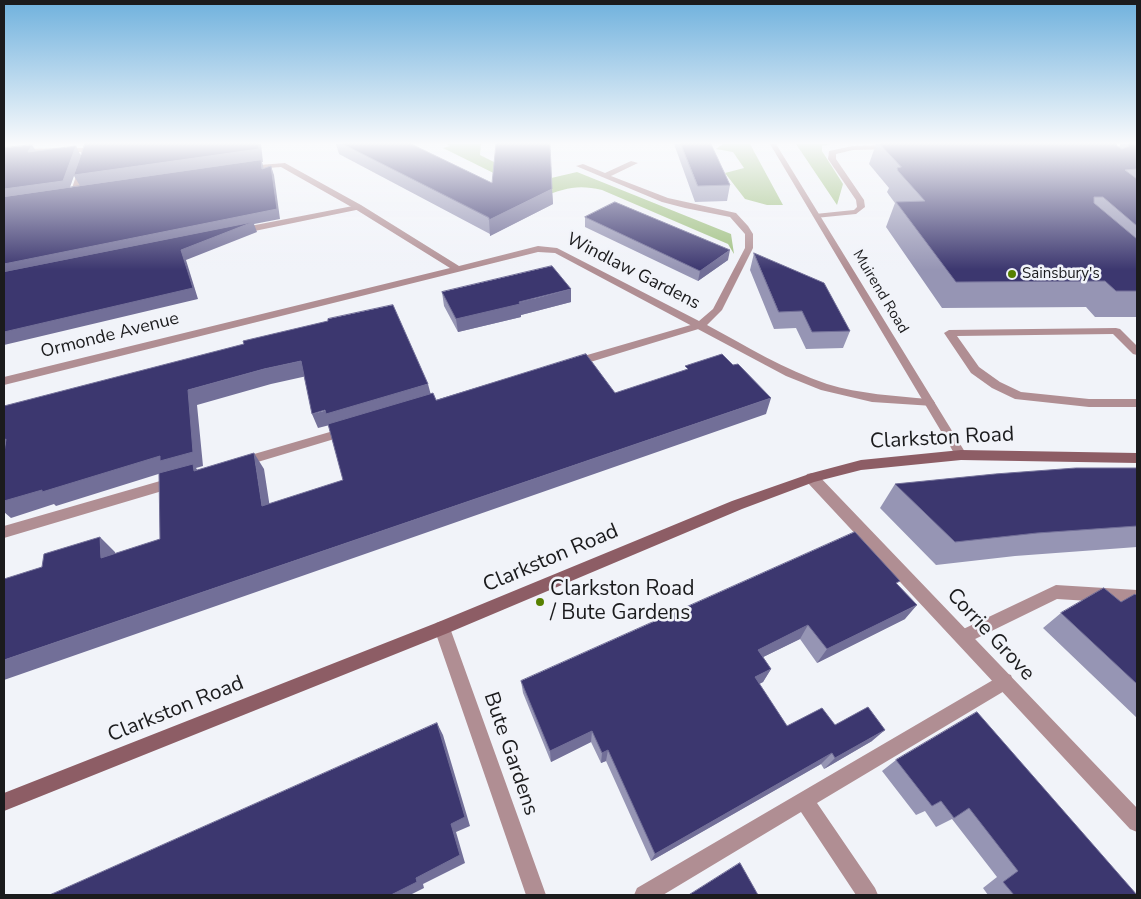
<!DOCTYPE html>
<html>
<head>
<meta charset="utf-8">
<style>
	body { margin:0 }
	#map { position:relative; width:1141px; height:899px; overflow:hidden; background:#f1f3f9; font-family:"Nunito Sans",sans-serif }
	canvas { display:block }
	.frame { position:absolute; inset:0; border:5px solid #1b1b1d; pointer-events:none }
</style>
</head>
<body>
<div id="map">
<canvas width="1141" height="899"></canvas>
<div class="frame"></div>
</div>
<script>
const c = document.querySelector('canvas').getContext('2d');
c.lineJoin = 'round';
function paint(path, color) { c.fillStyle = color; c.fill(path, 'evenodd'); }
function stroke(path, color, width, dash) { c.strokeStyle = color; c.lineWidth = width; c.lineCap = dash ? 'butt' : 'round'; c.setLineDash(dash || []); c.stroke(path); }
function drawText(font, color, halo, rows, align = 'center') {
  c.font = font + ' "Nunito Sans",sans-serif'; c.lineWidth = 5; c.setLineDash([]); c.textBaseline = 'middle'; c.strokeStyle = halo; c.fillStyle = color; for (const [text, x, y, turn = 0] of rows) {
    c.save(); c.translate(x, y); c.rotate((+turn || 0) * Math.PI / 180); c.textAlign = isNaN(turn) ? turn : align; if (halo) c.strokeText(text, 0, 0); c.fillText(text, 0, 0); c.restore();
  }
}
paint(new Path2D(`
	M447,144H481L480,155L534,182L577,172L731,234L734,254L728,244L602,190C578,184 565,188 542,197L443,148L450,146Z
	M723,144H750L783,205H767L745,199L725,173L744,168L733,152L716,149Z
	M796,144H830L822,146V151L843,184L837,205Z`), '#9ebf7f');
paint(new Path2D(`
	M88,148L92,150L78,194L74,196L70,194L84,152L4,153V149Z
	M358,205H361V209L240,234L236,231L240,228Z
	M701,322L706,325L705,327L574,367L569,363L570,360Z
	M1116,328L1120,329L1137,346V355L1133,354L1113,334L957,336L979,367L1000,382L1021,392L1089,399H1137V407H1089L1015,399L992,388L971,373L944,333L949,330Z
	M347,427L351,428L353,431L351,434L241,467L237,465L235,462L237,459Z
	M174,477L179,478L181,482L179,486L4,538V526Z
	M1056,585L1137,590V604L1057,599L969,642L963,645L957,642L955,637L957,632Z
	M1005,673L1011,675L1013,681L1011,687L817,803L875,888L878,895H856L801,812L663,895H634L637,888Z`), '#b08e93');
paint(new Path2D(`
	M853,146L891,145L895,147L891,149L853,150L836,154V159L864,200L865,207L856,214L815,218V214L854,210L857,207L856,200L828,159L829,151Z
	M631,161L638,163L611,176L668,198L736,213L748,226L753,234V248L722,310L707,325C746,346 785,370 827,384C860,394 895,396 929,399L933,400L935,403L933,406L872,402L821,390L786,376L555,253L538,252L4,385V377L450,268L355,209L281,167L243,170L242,168L246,166L285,163L361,205L459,266L538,246L557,248L699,321L713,309L745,248V234L730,217L685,208L662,202L576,166L583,164L605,173Z
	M812,473L817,474L1137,808V832L1130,829L807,482L805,478L807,474Z
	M442,621L448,623L450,628L546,895H526L434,628L436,623Z`), '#b08e93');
paint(new Path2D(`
	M770,144H776L965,452L967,455L965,458H957Z`), '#b08e93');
paint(new Path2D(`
	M961,450L1137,453V463L961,460L861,470L814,482L742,509L448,633L4,811V793L436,623L732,501L812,473L861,460Z`), '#8d5d65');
paint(new Path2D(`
	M336,144H411L492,183L552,189L553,204L490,236V234L339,154Z
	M674,144H711L730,185L727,201L695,202Z
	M876,144H1117V146L1119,147L1121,144H1137V317H1095L1086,307L942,308L886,227L895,203L889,195L887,192L889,188L869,164Z
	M585,217L728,260L698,281L585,227Z
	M754,253L850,331L843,348L806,349L796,328L774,329L750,270Z
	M442,292L571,302L521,315V317L458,332L444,306Z
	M1137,468V547L1015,556L936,565L880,508L895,484Z
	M897,584L905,619L817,663L800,639L763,657L771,669L763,682L759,684L787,726L835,725L872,741L824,769L821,764L651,861L606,761L601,763L591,742L551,762L523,693L521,681Z
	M1137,596V718L1043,628L1061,613L1121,602Z
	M896,760L1137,895H988L983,888L997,877L952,819L936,827L925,811L916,815L882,771Z`), '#9695b4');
paint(new Path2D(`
	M261,144L263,162H262L264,169L82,189L74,176L69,190L4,200V189L76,146L81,156Z
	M32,145L38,154L28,152Z
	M271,166L274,175L280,219L254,224L257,232L186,260L198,299L4,345V264Z
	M552,189L553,204L490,236L489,220Z
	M730,250L728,260L698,281L700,271Z
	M571,289V302L521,315V317L458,332L456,319Z
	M301,361L307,376L271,384L197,405L203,466L196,468L204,480L168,471L56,506L54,504L11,518L4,512V501L188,390L264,369Z
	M428,384L432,399L318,428L312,414Z
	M771,398L766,414L4,680V660Z
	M6,439L4,458V440Z
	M254,453L264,469L272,521L262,506Z
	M100,537L115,552L117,573L101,558Z
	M917,605L905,619L817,663L827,649Z
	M808,625L800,639L751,663L758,650Z
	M771,669L763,682L748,690L755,677Z
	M437,723L443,735L470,826L456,832L465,863L423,884L424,888L410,895H391L416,878L451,824Z
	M885,730L872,741L824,769L835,758Z
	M592,731L591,742L551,762L550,751Z
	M608,750L606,761L601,763L602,753Z
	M832,753L821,764L651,861L655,854Z`), '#726f98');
const building = new Path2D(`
	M85,144H258L259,149L74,175Z
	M343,144H411L492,183L496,144H550L552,189L489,220V218Z
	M681,144H711L730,185L698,186Z
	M880,144H1116L1117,146L1122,149L1129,146L1128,144H1137V169L1125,170L1137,179V226L1103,197H1094V203L1137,239V291H1116L1105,281L956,282L896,202L925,201L898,171L897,168L901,167Z
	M32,145L28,152L76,146L63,181L4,189V148Z
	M261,160L262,169L271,166L277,209L4,264V197Z
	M615,202L730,250L700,271L585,217Z
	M253,222L181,250L193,288L4,332V272Z
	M754,253L824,283L850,331L812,332L802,311L779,312Z
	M552,266L571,289L519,302L520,304L456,319L442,292Z
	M393,305L428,384L326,414L325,410L312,414L301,361L264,369L188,390L193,452L160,461V456L42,492V490L4,501V453L6,439L4,440V406L244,344L243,341L328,321V319Z
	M586,354L615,393L688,369L685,366L722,354L733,365L738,364L771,398L4,660V579L42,567L44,554L100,537L101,558L160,539L159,473L193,464L194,471L254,453L262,506L343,480L328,424L433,393L436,400Z
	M1076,468H1137V526L1037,533L955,542L895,484L995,474Z
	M855,532L900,581L896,583L917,605L827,649L808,625L758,650L771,669L755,677L787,726L822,708L835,725L868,707L885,730L835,758L832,753L655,854L608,750L602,753L592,731L550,751L521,681Z
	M1104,588L1121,602L1135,594L1137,596V684L1061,613Z
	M977,712L1137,895H1014L1003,882L1018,871L969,808L954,818L941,801L932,806L896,760Z
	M437,723L465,817L451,824L460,855L416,878L417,882L391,895H50Z
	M740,863L758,895H689Z`);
paint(building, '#3c376f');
stroke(building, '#726f98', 1);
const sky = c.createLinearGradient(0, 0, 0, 270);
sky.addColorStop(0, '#6fb1dd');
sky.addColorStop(0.53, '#f9fafc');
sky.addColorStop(1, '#f9fafc00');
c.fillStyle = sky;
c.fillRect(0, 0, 1141, 270);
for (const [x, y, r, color] of [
	[1012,274,5,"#578000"],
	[540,602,5,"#578000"]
]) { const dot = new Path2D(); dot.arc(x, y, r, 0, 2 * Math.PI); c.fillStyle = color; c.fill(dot); stroke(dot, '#f1f3f9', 2); }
drawText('15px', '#1b1b1d', '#f1f3f9', [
	["Sainsbury's",1022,274]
], 'left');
drawText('15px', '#1b1b1d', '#f1f3f9', [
	["Muirend Road",880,292,59]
]);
drawText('18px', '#1b1b1d', '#f1f3f9', [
	["Windlaw Gardens",633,272,27],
	["Ormonde Avenue",110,336,-14]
]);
drawText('21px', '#1b1b1d', '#f1f3f9', [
	["Clarkston Road",942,439,-3],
	["Clarkston Road",551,559,-23],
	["Corrie Grove",990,635,47],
	["Clarkston Road",176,710,-22],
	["Bute Gardens",510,754,71]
]);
drawText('21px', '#1b1b1d', '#f1f3f9', [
	["Clarkston Road",550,590],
	["/ Bute Gardens",550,614]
], 'left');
</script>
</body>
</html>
